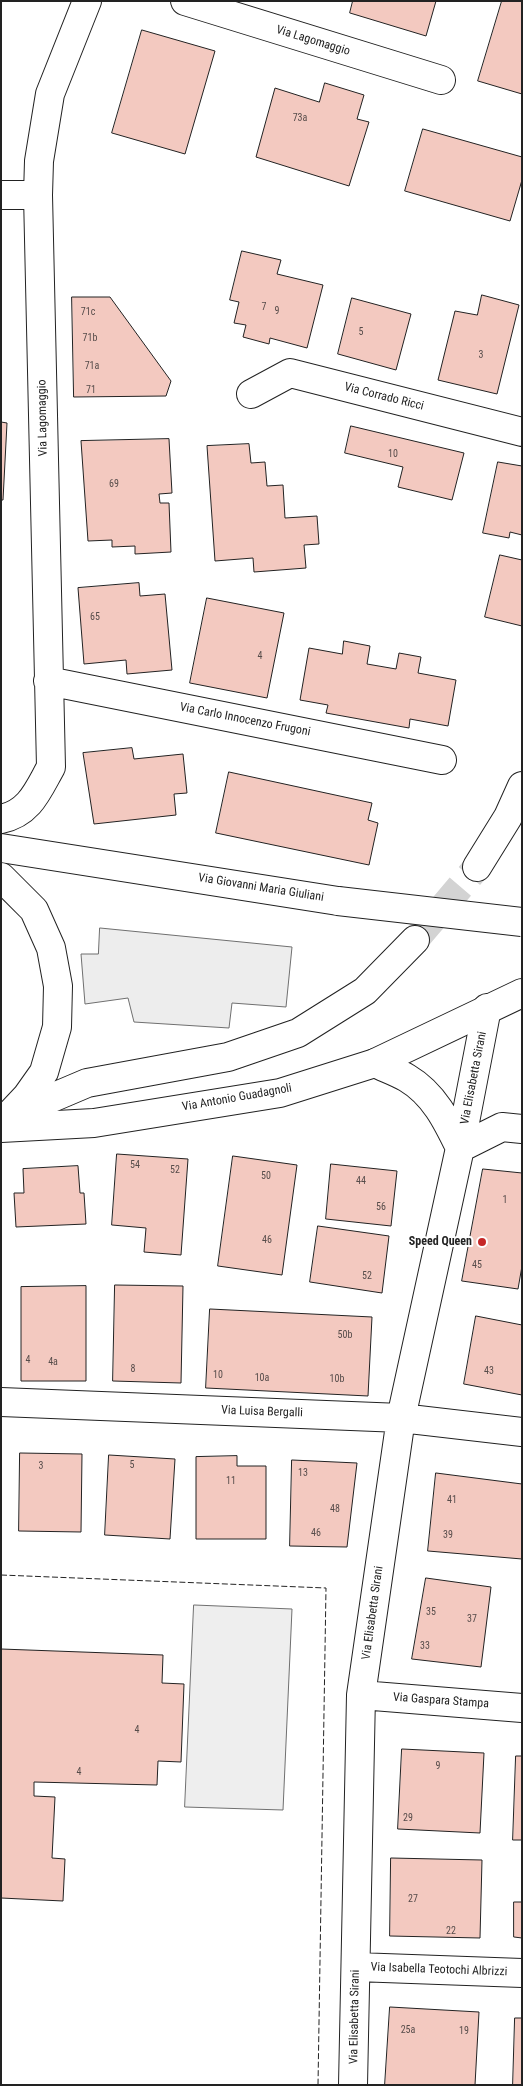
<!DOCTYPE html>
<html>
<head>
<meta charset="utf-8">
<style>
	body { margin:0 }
	#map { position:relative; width:523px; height:2086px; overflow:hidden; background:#fff; font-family:"Roboto Condensed",sans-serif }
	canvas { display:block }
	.frame { position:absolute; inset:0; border:2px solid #222; pointer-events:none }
</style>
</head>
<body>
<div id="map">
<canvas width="523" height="2086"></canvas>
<div class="frame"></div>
</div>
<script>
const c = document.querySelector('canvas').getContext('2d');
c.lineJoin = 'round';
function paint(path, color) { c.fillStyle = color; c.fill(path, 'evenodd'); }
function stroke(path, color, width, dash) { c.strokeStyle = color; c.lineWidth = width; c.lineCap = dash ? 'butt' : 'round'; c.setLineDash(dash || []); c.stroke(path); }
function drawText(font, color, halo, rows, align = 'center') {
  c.font = font + ' "Roboto Condensed",sans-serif'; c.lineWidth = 4; c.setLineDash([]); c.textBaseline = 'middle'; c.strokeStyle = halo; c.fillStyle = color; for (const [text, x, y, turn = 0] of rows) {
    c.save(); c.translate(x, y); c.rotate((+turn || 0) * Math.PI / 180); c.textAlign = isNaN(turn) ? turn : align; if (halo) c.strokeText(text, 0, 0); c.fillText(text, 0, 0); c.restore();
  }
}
const green = new Path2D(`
	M194,1605L292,1609L283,1810L185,1807Z`);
paint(green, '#eee');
stroke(green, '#6f6f6f', 1);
const parking = new Path2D(`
	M100,928L292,947L286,1007L232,1003L229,1028L134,1022L128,998L85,1004L81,954H98Z`);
paint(parking, '#ededed');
stroke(parking, '#6f6f6f', 1);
const building = new Path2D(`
	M353,1H436L426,36L350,13Z
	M502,1H522V94L478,81Z
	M142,30L215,51L185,154L112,133Z
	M325,83L364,95L357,119L369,122L349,186L256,157L275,88L319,102Z
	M423,129L522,157V180L510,221L405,191Z
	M242,251L281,260L277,274L323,285L307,348L270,338L269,344L243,337L246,325L234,323L239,302L230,300Z
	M482,295L519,305L497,394L438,380L455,311L477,315Z
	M72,297H110L171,381L166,396L74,397Z
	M352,298L411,314L396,370L338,354Z
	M1,422L7,423L3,500H1Z
	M351,426L464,453L452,500L398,487L403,467L345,453Z
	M169,439L172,493L159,494L160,503H169L171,552L135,554V546L112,547V540L88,541L81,441Z
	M249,444L251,463L265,462L267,486L283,485L285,518L317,516L319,544L304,545L306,568L254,572L253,558L215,561L207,446Z
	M498,462L522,466V535L510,532L509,538L483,533Z
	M500,555L522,560V626L485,617Z
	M139,583L140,596L165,594L172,670L127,674L126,660L84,664L78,588Z
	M207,598L284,613L267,698L190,683Z
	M344,641L370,646L367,664L396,669L399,653L421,657L418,673L456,680L448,726L410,719L409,728L326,713L328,705L300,700L309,648L342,654Z
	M132,748L134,759L183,754L187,793L174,794L176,815L94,824L83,753Z
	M229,772L372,803L368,820L378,823L369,865L216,833Z
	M117,1154L188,1159L181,1255L144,1252L146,1228L112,1225Z
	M233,1156L297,1165L282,1275L218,1266Z
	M331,1164L397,1171L391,1226L326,1219Z
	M78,1166L80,1193H84L86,1224L16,1227L14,1193H24L23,1169Z
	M483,1169L522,1173V1266L518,1289L462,1281Z
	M318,1226L389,1236L382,1293L310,1282Z
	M115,1285L183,1286L181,1383L113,1381Z
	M86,1286V1381H21V1287Z
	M210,1309L372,1317L368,1396L206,1388Z
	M476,1316L522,1325V1395L464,1384Z
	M20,1453L82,1454L81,1532L19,1531Z
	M109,1455L175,1459L170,1539L105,1535Z
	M237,1456V1466H266V1539H196V1457Z
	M292,1460L357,1463L347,1547L290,1546Z
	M436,1473L522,1484V1559L428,1551Z
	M426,1578L491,1587L481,1667L412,1659Z
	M1,1649L163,1655L162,1683L184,1684L181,1762L158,1761L157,1785L34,1782V1796L55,1797L52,1858L65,1859L63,1901L1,1898Z
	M402,1749L484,1753L480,1833L398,1829Z
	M516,1756H522V1840H513Z
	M391,1858L482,1860L480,1938L390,1936Z
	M514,1902H522V1938L514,1937Z
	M390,2007L479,2012L475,2085H385Z
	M515,2018H522V2085H513Z`);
paint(building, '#f3c9c0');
stroke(building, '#222', 1);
stroke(new Path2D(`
	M415,940L477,867`), '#d3d3d3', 28, [28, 14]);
const street = new Path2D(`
	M185,1L441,80
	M1,195H38
	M251,394L290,373L522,432
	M48,681L442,760
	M1,819C30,813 38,790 51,767L38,195L39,161L50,94L87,1
	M477,867L508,817L522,786
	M1,877L34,910L51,948L58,986L57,1027L44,1072L27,1096L11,1113
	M375,1063C385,1068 397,1072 407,1078C434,1094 447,1121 460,1148
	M7,1117L87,1083L228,1057L298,1033L365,991L415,940
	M460,1148L502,1127L522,1129
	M1,1402L401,1418L522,1432
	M361,1695L522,1708
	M356,1967L522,1973
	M353,2085L361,1695L401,1418L460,1148L487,1008`);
const secondary = new Path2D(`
	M1,848L338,901
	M1,1128L94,1123L280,1093L375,1063L522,993`);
stroke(street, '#222', 30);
stroke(secondary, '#222', 30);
stroke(street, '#fff', 28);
stroke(secondary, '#fff', 28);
const secondaryBridge = new Path2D(`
	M338,901L522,922`);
stroke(secondaryBridge, '#222', 30, []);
stroke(secondaryBridge, '#fff', 28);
stroke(new Path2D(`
	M1,1575L326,1588L318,2085`), '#222', 1, [6, 2.5]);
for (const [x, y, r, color] of [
	[482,1242,5,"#c62828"]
]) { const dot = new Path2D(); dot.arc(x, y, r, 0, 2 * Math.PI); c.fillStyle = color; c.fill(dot); stroke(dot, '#fff', 2); }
drawText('10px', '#564c4a', null, [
	["73a",300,118],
	["7",264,307],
	["9",277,311],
	["71c",88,312],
	["5",361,332],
	["71b",90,338],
	["3",481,355],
	["71a",92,366],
	["71",91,390],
	["10",393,454],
	["69",114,484],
	["65",95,617],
	["4",260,656],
	["54",135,1165],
	["52",175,1170],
	["50",266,1176],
	["44",361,1181],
	["1",505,1200],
	["56",381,1207],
	["46",267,1240],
	["45",477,1265],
	["52",367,1276],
	["50b",345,1335],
	["4",28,1360],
	["4a",53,1362],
	["8",133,1369],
	["43",489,1371],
	["10",218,1375],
	["10a",262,1378],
	["10b",337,1379],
	["5",132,1465],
	["3",41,1466],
	["13",303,1473],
	["11",231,1481],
	["41",452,1500],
	["48",335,1509],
	["46",316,1533],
	["39",448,1535],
	["35",431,1612],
	["37",472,1619],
	["33",425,1646],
	["4",137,1730],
	["9",438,1766],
	["4",79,1772],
	["29",408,1818],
	["27",413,1899],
	["22",451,1931],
	["25a",408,2030],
	["19",464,2031]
]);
drawText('12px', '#222', '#fff', [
	["Via Lagomaggio",313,41,17],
	["Via Corrado Ricci",384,397,14],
	["Via Lagomaggio",43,418,-91],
	["Via Carlo Innocenzo Frugoni",245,720,11],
	["Via Giovanni Maria Giuliani",261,888,9],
	["Via Elisabetta Sirani",474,1078,-79],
	["Via Antonio Guadagnoli",237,1098,-10],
	["Via Luisa Bergalli",262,1412,2],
	["Via Elisabetta Sirani",373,1613,-82],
	["Via Gaspara Stampa",441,1701,4],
	["Via Isabella Teotochi Albrizzi",439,1970,2],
	["Via Elisabetta Sirani",355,2017,-89]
]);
drawText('bold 12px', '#222', '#fff', [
	["Speed Queen",472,1242]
], 'right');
</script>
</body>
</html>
